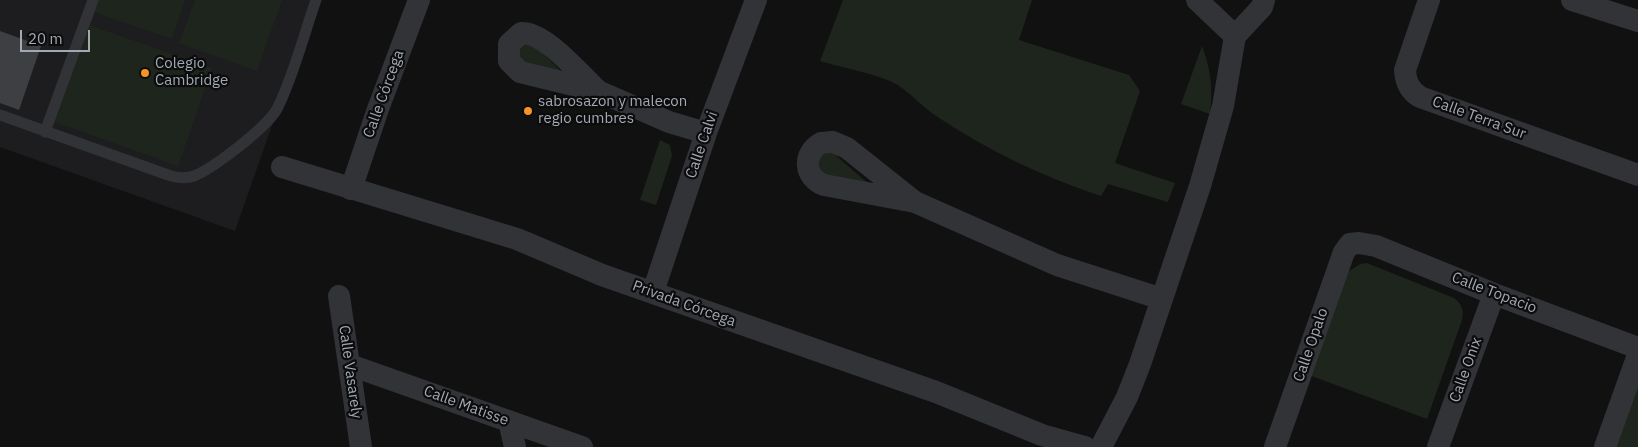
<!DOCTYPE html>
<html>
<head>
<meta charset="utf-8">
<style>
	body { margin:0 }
	#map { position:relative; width:1638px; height:447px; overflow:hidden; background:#111112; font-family:"IBM Plex Sans",sans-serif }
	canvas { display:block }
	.scale { position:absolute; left:20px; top:30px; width:70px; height:22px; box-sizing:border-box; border:2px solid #a2a9b3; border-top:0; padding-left:6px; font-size:15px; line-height:18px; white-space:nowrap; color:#a2a9b3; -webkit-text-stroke:4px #0c0c0d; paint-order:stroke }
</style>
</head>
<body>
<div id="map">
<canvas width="1638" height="447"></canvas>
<div class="scale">20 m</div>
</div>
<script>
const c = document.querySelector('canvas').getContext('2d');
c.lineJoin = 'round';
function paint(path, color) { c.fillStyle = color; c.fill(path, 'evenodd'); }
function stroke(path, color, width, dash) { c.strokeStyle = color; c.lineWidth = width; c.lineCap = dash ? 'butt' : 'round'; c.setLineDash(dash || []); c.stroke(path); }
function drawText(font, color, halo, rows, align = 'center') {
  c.font = font + ' "IBM Plex Sans",sans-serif'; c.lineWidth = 4.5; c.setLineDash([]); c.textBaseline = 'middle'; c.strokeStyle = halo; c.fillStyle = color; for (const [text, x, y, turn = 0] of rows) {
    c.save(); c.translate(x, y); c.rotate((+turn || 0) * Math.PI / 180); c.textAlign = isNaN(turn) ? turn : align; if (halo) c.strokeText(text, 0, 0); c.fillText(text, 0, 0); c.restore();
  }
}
paint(new Path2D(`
	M0,0H316L235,231L0,147Z`), '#1d1d1f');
paint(new Path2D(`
	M98,0H185L172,39L94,12Z
	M195,0H282L257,71L179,43Z
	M843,0H1032L1019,40L1129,75L1140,91L1115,163L1175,183L1168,202L1108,184L1101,196C1043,177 987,150 936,116C921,106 909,91 894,83C877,74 840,67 820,61Z
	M89,25L212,68L178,166L55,122Z
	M523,42L537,48L561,71L523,70L513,50Z
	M1202,46C1211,70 1213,89 1210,114L1181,104Z
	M660,140L670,145L672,156L656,205L640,200Z
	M833,153L870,185L843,187L812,164L819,154Z
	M1367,263L1454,298C1462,304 1464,310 1462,320L1427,419L1309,375L1348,272L1360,264Z
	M1638,372V447H1611Z`), '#1d251d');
paint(new Path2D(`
	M0,31L41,46L19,110L0,103Z`), '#3d3f42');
stroke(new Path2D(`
	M0,115L171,176C179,178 186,179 194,176C214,168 267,127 277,109C293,78 304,34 316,0
	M45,132L93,0`), '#323337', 11);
stroke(new Path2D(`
	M1197,0L1235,36
	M1429,0L1405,70C1406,82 1409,90 1420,97L1638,175
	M1572,0L1638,21
	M598,91C581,75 544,31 521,33L509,44V61L520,72L598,91L669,122L706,133
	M282,167L517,239L602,275L936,392L1042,435L1085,447
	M351,189L378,109L419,0
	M915,202L847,148L833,142L821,143C802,154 804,177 824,185L915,202L1057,265L1162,299
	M653,292L706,133L756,0
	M339,296L361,447
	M350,365L582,447
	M509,421L515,447
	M1101,447L1127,397L1140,364L1200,186L1223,106L1235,36L1262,7L1264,0
	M1275,447L1344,252L1350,244L1359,243L1376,246L1494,294L1638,348
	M1438,447L1494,294
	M1605,447L1638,355`), '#323337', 22);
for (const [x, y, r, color] of [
	[145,73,5,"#f59426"],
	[528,111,5,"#f59426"]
]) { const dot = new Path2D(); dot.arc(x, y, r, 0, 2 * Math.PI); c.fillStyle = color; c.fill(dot); stroke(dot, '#0c0c0d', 2); }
drawText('15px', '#a2a9b3', '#0c0c0d', [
	["Colegio",155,64],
	["Cambridge",155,81],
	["sabrosazon y malecon",538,102],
	["regio cumbres",538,119]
], 'left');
drawText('15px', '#a2a9b3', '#0c0c0d', [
	["Calle Córcega",384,94,-70],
	["Calle Terra Sur",1479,118,20],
	["Calle Calvi",702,145,-71],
	["Calle Topacio",1494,293,21],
	["Privada Córcega",684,304,20],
	["Calle Opalo",1311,345,-71],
	["Calle Onix",1466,370,-70],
	["Calle Vasarely",350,372,82],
	["Calle Matisse",466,406,20]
]);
</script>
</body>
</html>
